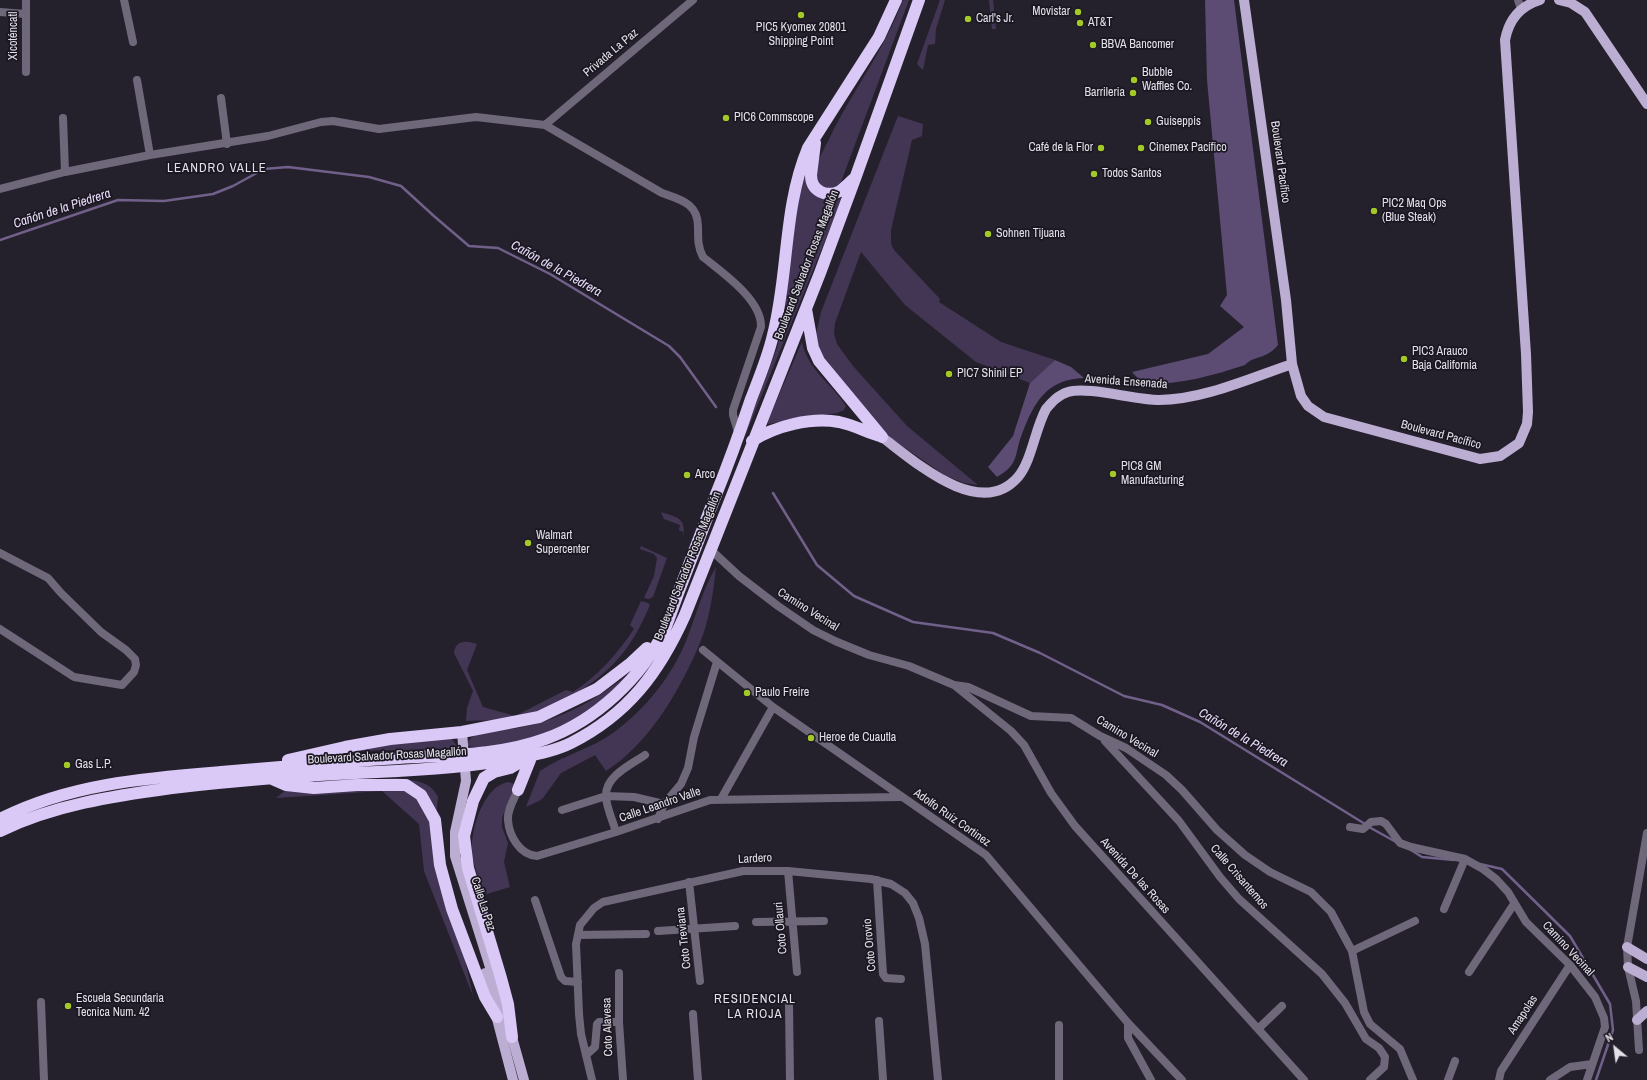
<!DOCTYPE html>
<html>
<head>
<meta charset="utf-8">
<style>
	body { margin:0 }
	#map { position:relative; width:1647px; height:1080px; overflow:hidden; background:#25212c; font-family:"Archivo Narrow",sans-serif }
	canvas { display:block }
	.north { position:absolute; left:1595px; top:1028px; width:40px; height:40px; -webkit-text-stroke:3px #1b1722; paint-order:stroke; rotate:331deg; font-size:11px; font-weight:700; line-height:16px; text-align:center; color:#e3e0e8 }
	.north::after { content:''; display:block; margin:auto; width:14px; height:18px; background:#e3e0e8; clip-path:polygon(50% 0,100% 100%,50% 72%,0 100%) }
</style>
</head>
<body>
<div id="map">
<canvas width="1647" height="1080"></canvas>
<div class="north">N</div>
</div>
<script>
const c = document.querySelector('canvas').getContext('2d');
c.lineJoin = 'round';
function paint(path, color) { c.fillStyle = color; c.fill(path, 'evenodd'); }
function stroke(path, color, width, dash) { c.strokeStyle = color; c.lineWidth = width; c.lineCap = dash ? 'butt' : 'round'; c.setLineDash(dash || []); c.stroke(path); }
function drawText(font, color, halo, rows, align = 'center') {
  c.font = font + ' "Archivo Narrow",sans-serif'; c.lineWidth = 3.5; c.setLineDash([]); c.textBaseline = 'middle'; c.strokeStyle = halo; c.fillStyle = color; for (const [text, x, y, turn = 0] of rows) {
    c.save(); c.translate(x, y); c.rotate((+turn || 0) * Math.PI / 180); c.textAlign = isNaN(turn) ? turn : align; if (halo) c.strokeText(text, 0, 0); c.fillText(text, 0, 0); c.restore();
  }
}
paint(new Path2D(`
	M903,0H909L841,182C836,186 832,189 825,187C817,184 814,175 816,167C819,157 826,146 830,137C853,90 885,49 903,0Z
	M940,0H945L936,29L935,44L928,45L923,70L917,64Z
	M989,0H993L996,29H992Z
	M898,116L923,124L922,136L912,140L891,230V244L894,250L940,299L939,302L1001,342L1055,360L1030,383L976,362L905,305L861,252L835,323L834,334L837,344L853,366L907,426L978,485L964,483L946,476L892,439L873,420L820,352L816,334L821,312Z
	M809,165L822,198L836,201L843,197L743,441L742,440L777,348L784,320L792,236L800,192Z
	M802,342C807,369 832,384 846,406L844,410L837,413L768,424L767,422Z
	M661,512C676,517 687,518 683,537V532L679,530L680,525L664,519Z
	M641,546L667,558L653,597L649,599L644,598L654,576L657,558L654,554L640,549Z
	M716,567C713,595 709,624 697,650C677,695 648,744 606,771L595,755L561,773L543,798L539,801L526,807L540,771C563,755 591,749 613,733C643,711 669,680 684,646C695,620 701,592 716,567Z
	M641,601L648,603L650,605C632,648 611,673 571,696C554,706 535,715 515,718C499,721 482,720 466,721L467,708L473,691L454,653C455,640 467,640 477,644L467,670L483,707L515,716L566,690L573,692C599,675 617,654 634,629L630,625Z
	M632,671C596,711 549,741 494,746C485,747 475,749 467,745C472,727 503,731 518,728C561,720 599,699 632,671Z
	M451,738L457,746L445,749L352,751L350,748Z
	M397,778C414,781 430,780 438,797L433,852L460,938L473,996L424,871L419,824L382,791L276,798L286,790L298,786Z
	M508,782L515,784L513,795L508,802L502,818V827L508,843L504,862L510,887L487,894L483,891C479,877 472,863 472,849C471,828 484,786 508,782Z`), '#433655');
paint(new Path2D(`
	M1205,0H1234L1278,345C1266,360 1254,355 1245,365C1211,376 1180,385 1143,384L1132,372L1208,354L1244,327L1220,306L1227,295L1207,80Z
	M1055,360L1071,367L1084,378C1047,379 1034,402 1022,434C1014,454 1020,464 997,477L988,467L1013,436L1030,383Z`), '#5c4b73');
stroke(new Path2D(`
	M0,240L118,200L164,201L213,194L233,186L264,169L288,167L369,177L401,186L435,217L469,246L498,248L550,274L669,346L680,357L716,407
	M773,493L817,565L854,596L913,622L993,633L1040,653L1124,696L1162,705L1200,722L1365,824
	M1369,827L1396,842
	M1411,850L1422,857L1454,860
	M1480,864L1502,869L1570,936L1610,1004L1613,1030L1596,1080`), '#71608a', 2.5);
stroke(new Path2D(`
	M124,0L133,42
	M1518,0L1521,9
	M0,12L26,14
	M26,72V0
	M137,80L150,155
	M221,98L227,144
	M63,118L65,172
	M545,125L693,0
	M0,189L65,172L150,155L268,136L321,122L333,121L379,129L476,117L545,125L662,193C682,200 699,204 698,229C698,239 698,248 703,257C723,273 762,300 761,327L733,410V415L739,435
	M711,550L739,576L778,606L813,630L835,641L869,655L909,666L954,685L968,687L1031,716L1071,718L1100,736L1126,748L1166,775L1182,790L1217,830L1245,855L1270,872L1311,892L1331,912L1352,951L1364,1012L1370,1024L1400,1049L1413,1080
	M0,553L48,578L61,593L101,632L126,650L135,659L136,665L134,672L122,685L74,677L0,629
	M703,650L773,707L986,855L1128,1023L1182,1080
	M954,685L1011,731L1024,745L1051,793L1075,826L1304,1080
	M1105,741L1179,821L1220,877L1239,899L1322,974L1345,1003L1366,1039L1379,1048L1385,1057L1384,1067L1370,1080
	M518,790C514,799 507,810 508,820C509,836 520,855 537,856L616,832L710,800L901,797
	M721,799L773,707
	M562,810L606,796L634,797L664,804
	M658,819L664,804L681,784L688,768L694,737L717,662
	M1350,827L1363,829L1371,822L1381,821L1386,824L1400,843L1411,847L1465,859L1483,869L1496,879L1508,892L1526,922L1570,965L1595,997L1604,1018L1605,1027L1587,1080
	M616,832C613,821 606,807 606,796C605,776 632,764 645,755
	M788,871L797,972
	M877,880L883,974L886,978L901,979
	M689,882L700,981
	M535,900L561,977L565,981L578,982
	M1444,909L1465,859
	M756,922L824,921
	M658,931L735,926
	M578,935L646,934
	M1352,951L1415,921
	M1469,972L1514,904
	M619,973V1022L623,1080
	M41,1002L44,1080
	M789,1005L790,1080
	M693,1014L698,1080
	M879,1021L883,1080
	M1128,1023V1038L1151,1080
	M1258,1029L1282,1006
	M1639,1050L1636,1001L1628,967L1627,947L1647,833
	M586,1055L595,1047L597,1024L599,1022H619
	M592,1080L581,1034L579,1014L576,944L580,925L594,908L603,902L743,871H788L871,879L891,884L905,893L913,903L919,918L925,944L938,1080
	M1059,1080V1025
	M1448,1080L1455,1061
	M1499,1080L1501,1071L1570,965
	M1550,1080L1570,1067L1592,1064`), '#6f687a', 8);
stroke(new Path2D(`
	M1244,0L1286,300L1292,364L1301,396L1308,406L1324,417L1480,459L1500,456L1519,443L1527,424L1528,412L1526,354L1505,40C1509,19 1520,6 1540,0
	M1559,0L1571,3L1585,12L1647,104
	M882,437C914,461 980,521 1018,477C1032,460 1035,429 1046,409C1052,402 1058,395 1068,392C1087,386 1135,400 1159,400C1202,400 1251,378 1292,364
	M462,732L466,781L455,832V856L512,1037L524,1080
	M1627,947L1647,959
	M1628,967L1647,977
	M485,973L513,1080
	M1637,1020L1647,1011`), '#bcadd3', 10);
stroke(new Path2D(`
	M815,143L811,175C811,191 826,198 840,191C846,187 850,182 855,178
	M806,309L813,348L819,361L882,437
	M752,441C775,426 811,417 839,422C853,425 867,432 880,436
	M288,760L345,747L390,739L462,732L539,717L597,689L631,663L647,648
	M270,778L286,785L314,788L357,785H406L421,795L435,820L440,865L452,909L485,997L497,1017
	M518,790L532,755
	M0,819C68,784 146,778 221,772C280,767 339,762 399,758C447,755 499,756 545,739C595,721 642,678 665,629C671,614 676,598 682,583C693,554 704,526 715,497C728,465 740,432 751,399C759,378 768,357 773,335C789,273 783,208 808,148L879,37L896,0
	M0,831C54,805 113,796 172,788C240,780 308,775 377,772C422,770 468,767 513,759C532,755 553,752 571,743C628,714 659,673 685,615L820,273L856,176L919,0
	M512,1037L508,1004L501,978L468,868L464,836L473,801L484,778L494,772L510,768L525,759`), '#dac8f7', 12);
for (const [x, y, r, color] of [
	[1078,12,4,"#a2c928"],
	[801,15,4,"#a2c928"],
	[968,19,4,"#a2c928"],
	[1080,23,4,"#a2c928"],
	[1093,45,4,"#a2c928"],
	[1134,80,4,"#a2c928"],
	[1133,93,4,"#a2c928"],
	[726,118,4,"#a2c928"],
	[1148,122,4,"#a2c928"],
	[1101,148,4,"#a2c928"],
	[1141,148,4,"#a2c928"],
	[1094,174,4,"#a2c928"],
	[1374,211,4,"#a2c928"],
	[988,234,4,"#a2c928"],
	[1404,359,4,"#a2c928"],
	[949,374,4,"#a2c928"],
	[1113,474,4,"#a2c928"],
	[687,475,4,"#a2c928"],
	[528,543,4,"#a2c928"],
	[747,693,4,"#a2c928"],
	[811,738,4,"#a2c928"],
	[67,765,4,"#a2c928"],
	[68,1006,4,"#a2c928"]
]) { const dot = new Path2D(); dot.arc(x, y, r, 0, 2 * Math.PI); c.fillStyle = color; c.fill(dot); stroke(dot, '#1b1722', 1.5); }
drawText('12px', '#e3e0e8', '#1b1722', [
	["Movistar",1070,12,"right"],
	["Carl's Jr.",976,19],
	["AT&T",1088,23],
	["PIC5 Kyomex 20801",801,28,"center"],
	["Shipping Point",801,42,"center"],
	["BBVA Bancomer",1101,45],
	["Bubble",1142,73],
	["Waffles Co.",1142,87],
	["Barrileria",1125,93,"right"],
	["PIC6 Commscope",734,118],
	["Guiseppis",1156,122],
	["Café de la Flor",1093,148,"right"],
	["Cinemex Pacífico",1149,148],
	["Todos Santos",1102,174],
	["PIC2 Maq Ops",1382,204],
	["(Blue Steak)",1382,218],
	["Sohnen Tijuana",996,234],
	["PIC3 Arauco",1412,352],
	["Baja California",1412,366],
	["PIC7 Shinil EP",957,374],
	["PIC8 GM",1121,467],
	["Manufacturing",1121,481],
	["Arco",695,475],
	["Walmart",536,536],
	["Supercenter",536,550],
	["Paulo Freire",755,693],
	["Heroe de Cuautla",819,738],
	["Gas L.P.",75,765],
	["Escuela Secundaria",76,999],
	["Tecnica Num. 42",76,1013]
], 'left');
drawText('12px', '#e3e0e8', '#1b1722', [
	["Xicoténcatl",14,36,-90],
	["Privada La Paz",611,53,-40],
	["Boulevard Pacífico",1280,162,82],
	["Boulevard Salvador Rosas Magallón",807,265,-69],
	["Avenida Ensenada",1126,382,4],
	["Boulevard Pacífico",1441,435,15],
	["Boulevard Salvador Rosas Magallón",688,566,-68],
	["Camino Vecinal",808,610,32],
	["Camino Vecinal",1127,737,31],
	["Boulevard Salvador Rosas Magallón",387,756,-3],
	["Calle Leandro Valle",660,805,-19],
	["Adolfo Ruiz Cortinez",952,818,35],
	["Lardero",755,859,-3],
	["Avenida De las Rosas",1135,876,48],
	["Calle Crisantemos",1239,877,49],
	["Calle La Paz",483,904,72],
	["Coto Ollauri",781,928,-95],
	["Coto Treviana",684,938,-96],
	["Coto Orovio",870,945,-95],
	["Camino Vecinal",1568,949,47],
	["Amapolas",1523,1015,-57],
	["Coto Alavesa",608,1027,-92]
]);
c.letterSpacing = '1px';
drawText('13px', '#e3e0e8', '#1b1722', [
	["LEANDRO VALLE",217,169],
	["RESIDENCIAL",755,1000],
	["LA RIOJA",755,1015]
]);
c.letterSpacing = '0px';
drawText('italic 13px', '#e8ddf9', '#1b1722', [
	["Cañón de la Piedrera",62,209,-18],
	["Cañón de la Piedrera",556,269,29],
	["Cañón de la Piedrera",1243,738,31]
]);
</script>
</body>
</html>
